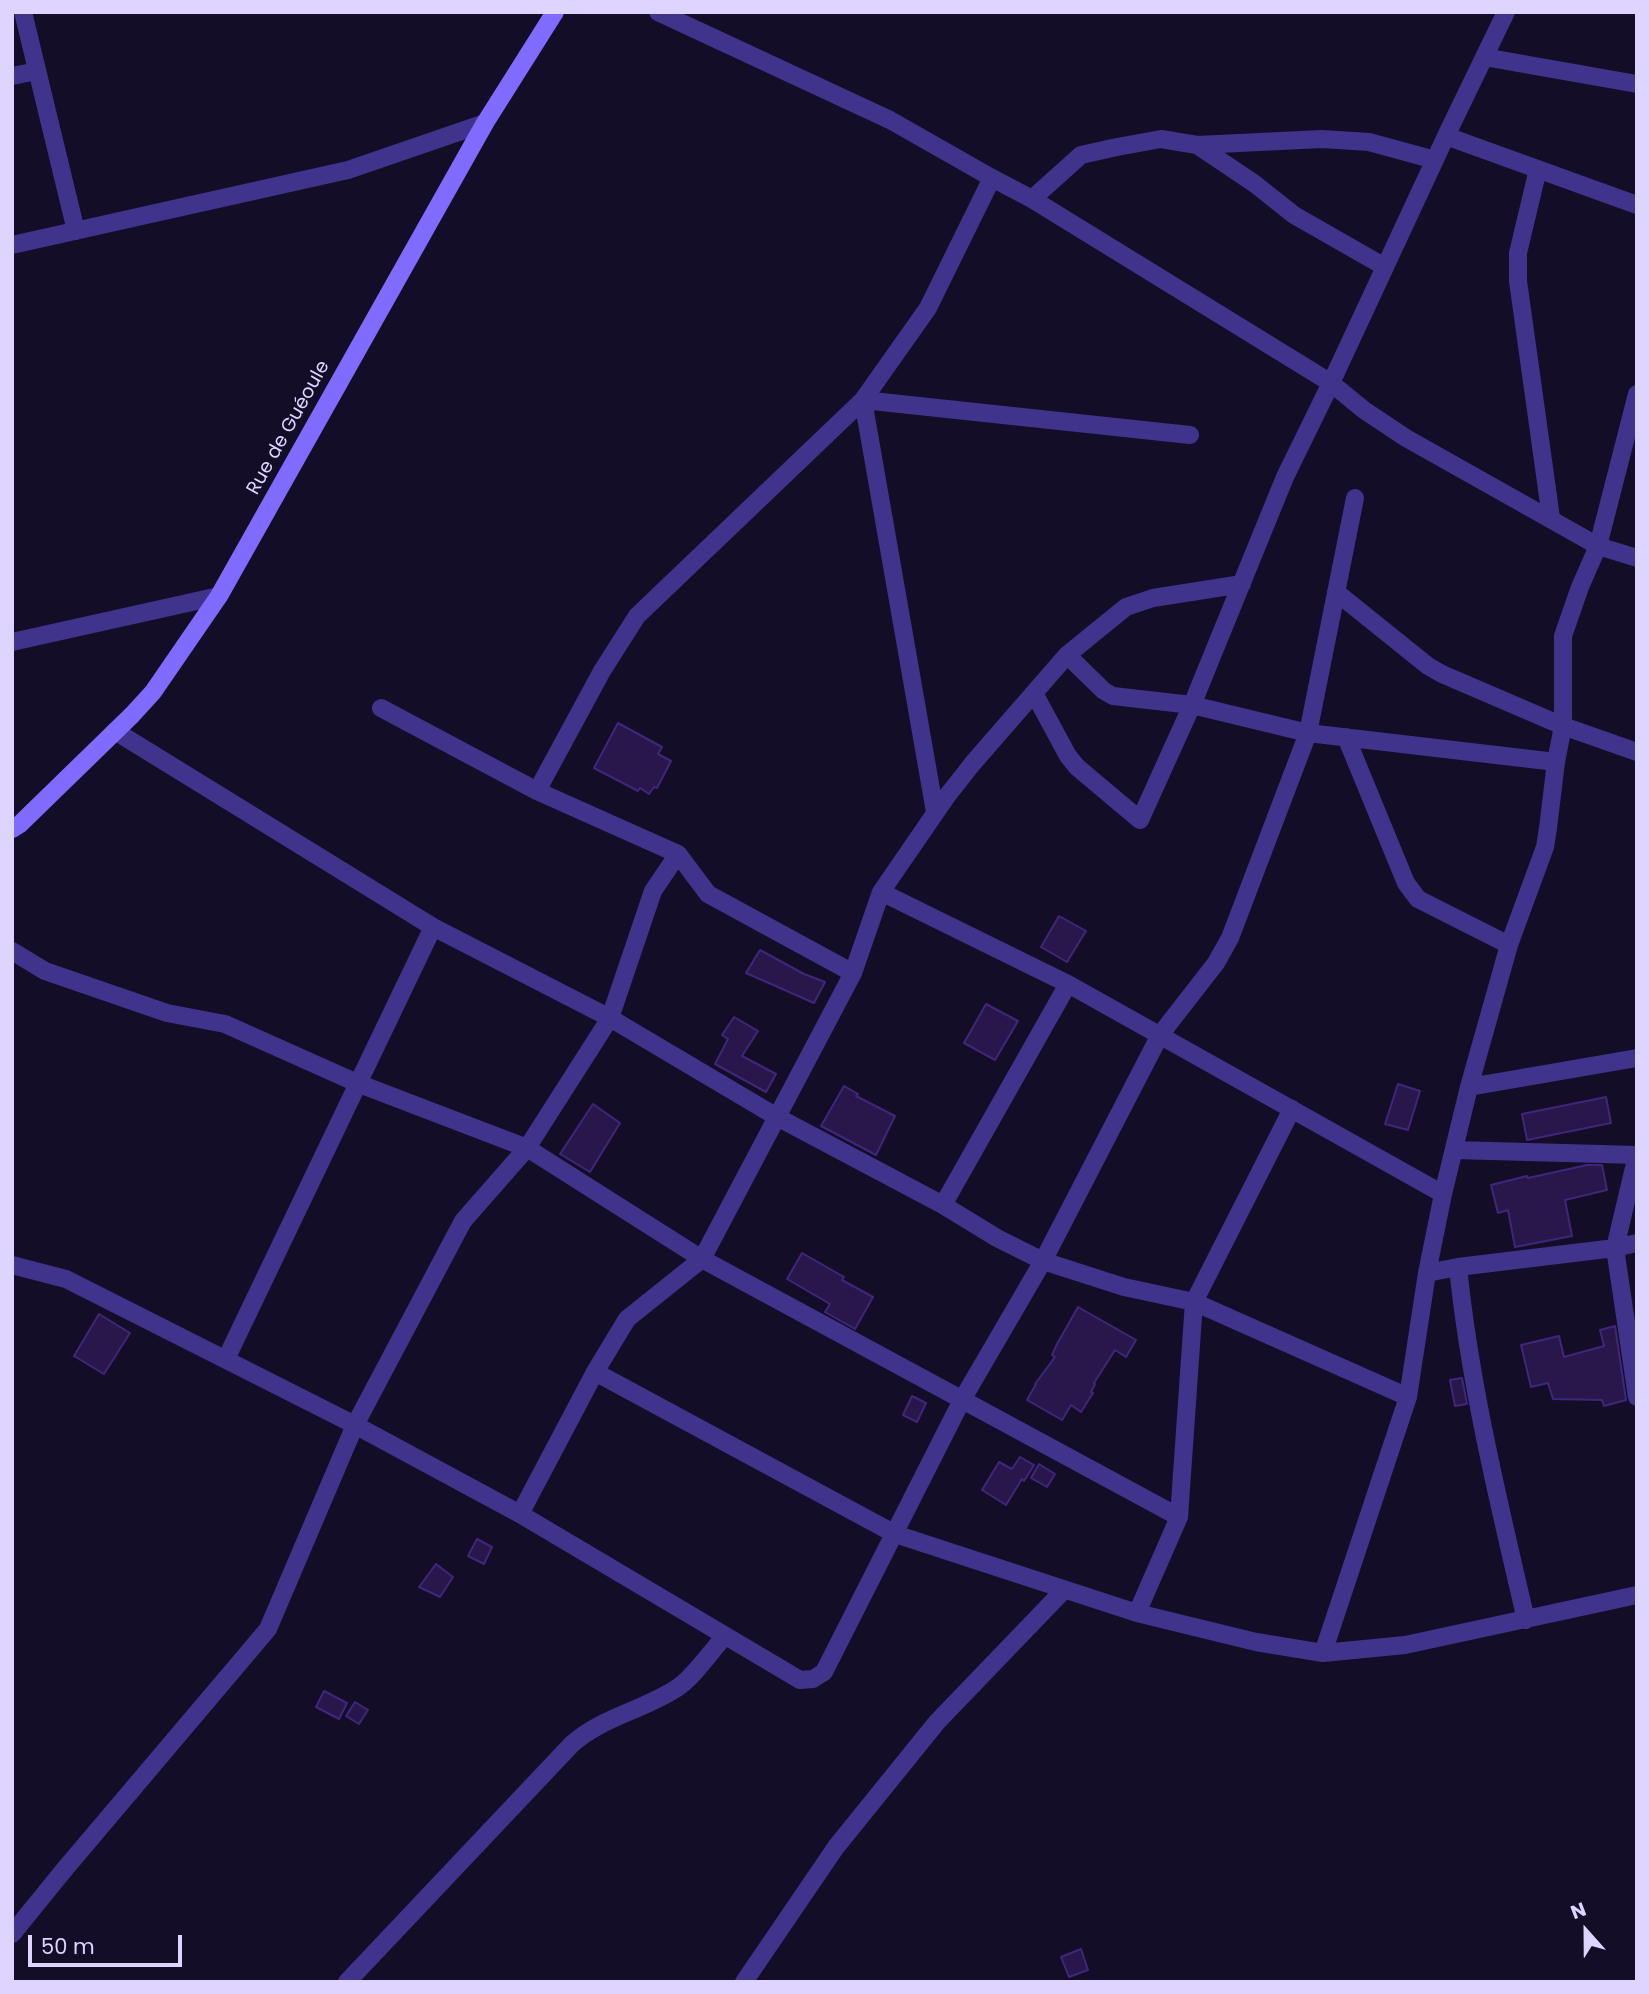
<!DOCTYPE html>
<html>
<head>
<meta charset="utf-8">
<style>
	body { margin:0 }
	#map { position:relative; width:1649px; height:1994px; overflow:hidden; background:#140d28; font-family:Poppins,sans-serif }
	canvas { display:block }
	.frame { position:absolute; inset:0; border:14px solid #ded4ff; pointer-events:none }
	.north { position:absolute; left:1551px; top:1896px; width:70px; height:70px; -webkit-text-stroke:5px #140d28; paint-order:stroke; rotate:339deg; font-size:19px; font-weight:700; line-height:28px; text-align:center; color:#ded4ff }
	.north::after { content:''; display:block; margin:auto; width:24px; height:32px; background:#ded4ff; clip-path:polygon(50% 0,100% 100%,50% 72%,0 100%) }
	.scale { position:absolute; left:28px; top:1935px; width:154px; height:32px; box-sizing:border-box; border:4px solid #ded4ff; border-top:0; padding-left:9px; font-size:21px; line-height:24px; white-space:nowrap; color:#ded4ff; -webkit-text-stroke:5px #140d28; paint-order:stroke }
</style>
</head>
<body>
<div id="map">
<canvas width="1649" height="1994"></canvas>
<div class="frame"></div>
<div class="north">N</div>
<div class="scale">50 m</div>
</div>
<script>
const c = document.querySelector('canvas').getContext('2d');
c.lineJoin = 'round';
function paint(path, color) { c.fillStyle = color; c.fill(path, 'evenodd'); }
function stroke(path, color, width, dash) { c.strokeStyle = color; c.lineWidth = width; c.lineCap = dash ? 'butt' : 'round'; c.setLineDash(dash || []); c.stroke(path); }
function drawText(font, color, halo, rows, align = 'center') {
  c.font = font + ' Poppins,sans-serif'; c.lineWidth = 5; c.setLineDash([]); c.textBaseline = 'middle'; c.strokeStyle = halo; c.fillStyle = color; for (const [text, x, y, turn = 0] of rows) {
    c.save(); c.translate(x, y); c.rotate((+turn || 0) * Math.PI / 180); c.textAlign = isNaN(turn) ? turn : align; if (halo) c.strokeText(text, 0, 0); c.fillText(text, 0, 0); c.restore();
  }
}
const building = new Path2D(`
	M618,723L662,747L658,754L671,761L657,788L654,787L649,794L640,788L638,791L594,768Z
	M1059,916L1086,931L1067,962L1041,947Z
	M760,950L804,974L825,982L814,1003L746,973Z
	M986,1004L1018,1021L995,1060L964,1043Z
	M734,1017L758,1031L742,1056L776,1074L766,1092L715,1064L728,1039L722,1035Z
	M1398,1084L1420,1091L1408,1130L1385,1124Z
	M844,1086L858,1094L856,1096L895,1116L876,1155L821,1126Z
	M1606,1097L1611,1123L1527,1140L1522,1114Z
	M593,1104L620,1123L590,1172L560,1154Z
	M1587,1165H1602L1607,1190L1565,1200L1572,1236L1515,1247L1508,1210L1498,1213L1491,1185L1527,1176L1528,1178Z
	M802,1253L844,1277L842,1280L873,1297L855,1329L825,1312L830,1304L787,1279Z
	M1078,1307L1136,1340L1126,1357L1115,1350L1094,1383L1095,1384L1091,1392L1093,1393L1081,1412L1071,1405L1062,1420L1027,1400L1036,1384H1035L1055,1357L1052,1355L1057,1344Z
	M99,1314L130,1333L104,1374L74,1356Z
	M1615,1326L1626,1400L1604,1406L1602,1400L1553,1399L1548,1383L1531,1387L1521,1345L1559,1336L1564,1357L1604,1346L1600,1330Z
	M1462,1378L1467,1404L1455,1406L1450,1380Z
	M912,1396L926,1403L917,1422L903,1415Z
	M1020,1457L1034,1465L1024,1481L1022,1479L1006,1505L982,1490L999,1462L1012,1469Z
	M1039,1464L1055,1474L1047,1487L1031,1478Z
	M477,1539L492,1547L484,1564L468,1556Z
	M436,1564L453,1577L440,1597L419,1587Z
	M324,1691L347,1703L339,1719L316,1707Z
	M355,1702L368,1710L359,1724L346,1716Z
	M1081,1949L1088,1970L1069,1977L1061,1957Z`);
paint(building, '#27174b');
stroke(building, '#40267a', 2);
stroke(new Path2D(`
	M23,12L76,231
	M1484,57L1637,84
	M12,76L37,71
	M1446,136L1506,12
	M1197,145L1255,184L1294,215L1385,267
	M1538,169L1518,253V281L1551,518
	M1032,199L1081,155L1117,147L1161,139L1197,145L1322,139L1369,142L1435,160
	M12,245L348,170L485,123
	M1336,592L1428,666L1442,674L1563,726L1637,752
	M12,642L219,596
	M1067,655L1104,691L1113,696L1192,705L1308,733L1556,762
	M1034,693L1068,756L1077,767L1140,820L1192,705L1285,477L1331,383L1446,136L1637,205
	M381,708L537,791L678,854L708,894L853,973
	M115,731L433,927L610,1018L777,1117L943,1205L997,1238L1043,1261L1124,1287L1194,1302L1408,1397
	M1346,737L1406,883L1418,899L1509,945
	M537,791L602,671L637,616L863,400L1190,435
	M935,812L863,400L928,308L992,178
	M881,892L1068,984L1443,1194
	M12,951L45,971L167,1013L225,1024L357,1083L527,1148L702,1259L1179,1517
	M1469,1087L1637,1058
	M1454,1150L1637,1155
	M1637,1155L1615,1248L1637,1397
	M943,1205L1068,984
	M12,1265L66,1279L355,1425L520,1514L800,1680L813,1679L824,1672L962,1400L1043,1261L1160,1035L1216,963L1230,938L1308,733L1355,498
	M1458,1267C1470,1386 1499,1503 1526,1620
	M1427,1273L1458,1267L1615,1248L1637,1243
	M226,1359L433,927
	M595,1372L895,1534L1137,1613L1256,1642L1323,1653L1405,1645L1637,1595
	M520,1514L595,1372L627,1319L702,1259L853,973L881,892L947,796L973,763L1067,655L1126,607L1153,598L1242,584
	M1137,1613L1179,1517L1194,1302L1292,1109
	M1323,1653L1408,1397L1427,1273L1443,1194L1469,1087L1509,945L1545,847L1548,828L1556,762L1563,726V636L1580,587L1598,546L1637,394
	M12,1934L64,1870L268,1629L355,1425L463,1221L527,1148L610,1018L653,891L678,854
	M347,1982L572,1744C602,1717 644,1710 677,1688C693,1678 712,1650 725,1636
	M744,1982L836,1847L937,1722L1064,1590`), '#40338c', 18);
stroke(new Path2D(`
	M658,12L890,120L992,178L1032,199L1331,383L1364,410L1406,438L1598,546L1637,558`), '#40338c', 18);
stroke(new Path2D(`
	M12,829L20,824L132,715L153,692L219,596L485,123L555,12`), '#7f6bff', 18);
drawText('19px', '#ded4ff', '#140d28', [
	["Rue de Guéoule",289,428,-61]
]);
</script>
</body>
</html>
